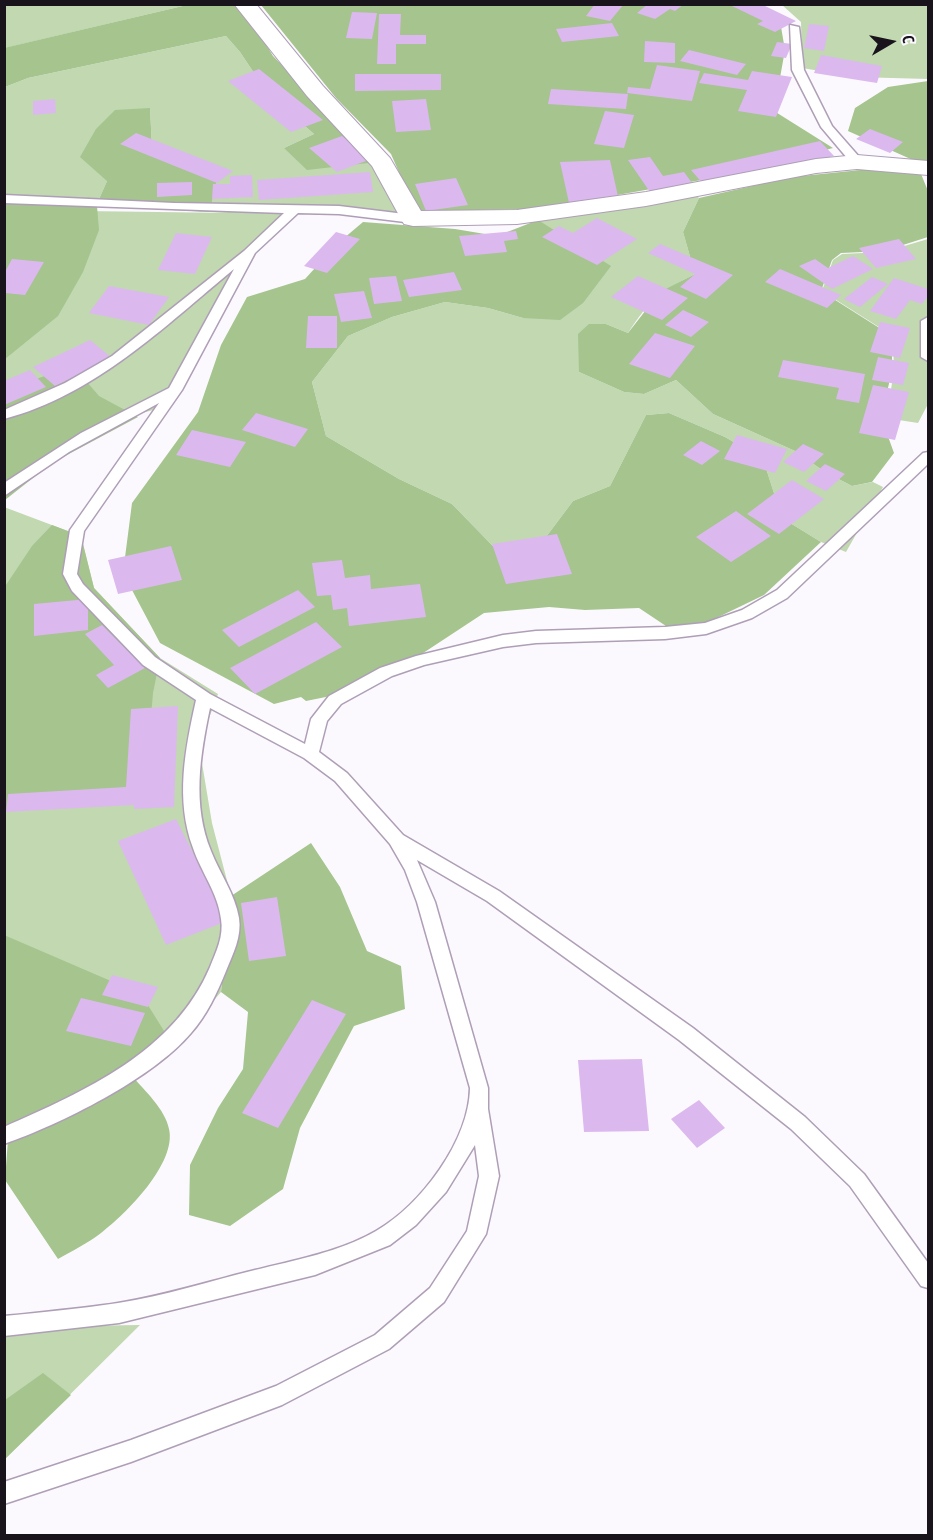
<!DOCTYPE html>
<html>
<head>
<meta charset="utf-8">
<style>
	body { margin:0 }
	#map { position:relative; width:933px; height:1540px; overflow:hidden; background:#fcf9fe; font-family:"PT Sans Narrow",sans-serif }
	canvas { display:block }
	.frame { position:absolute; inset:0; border:6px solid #19131c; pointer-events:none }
	.north { position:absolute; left:861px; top:12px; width:60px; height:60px; -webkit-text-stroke:4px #fcf9fe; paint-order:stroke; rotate:81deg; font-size:16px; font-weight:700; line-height:24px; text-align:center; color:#19131c }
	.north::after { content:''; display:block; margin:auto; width:21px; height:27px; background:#19131c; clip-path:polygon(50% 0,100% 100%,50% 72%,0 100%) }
</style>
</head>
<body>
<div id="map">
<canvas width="933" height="1540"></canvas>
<div class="frame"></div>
<div class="north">С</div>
</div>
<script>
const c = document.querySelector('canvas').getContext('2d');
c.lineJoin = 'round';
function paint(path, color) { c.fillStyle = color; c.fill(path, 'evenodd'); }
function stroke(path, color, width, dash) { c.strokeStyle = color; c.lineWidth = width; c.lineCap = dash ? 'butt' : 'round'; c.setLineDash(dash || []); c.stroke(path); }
paint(new Path2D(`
	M5,4H187V5L5,48Z
	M782,5H928V79L856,77L802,68L801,22Z
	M226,36L240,52L268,94L314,134L284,148L377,162L407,223L343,215L296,214L237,266L161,408L43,439L5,444L4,329L84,211L230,213L210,212L218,174L152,148L150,108L107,181L96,206L5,222V87L28,78Z
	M695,194L699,198L683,232L695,274C660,292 650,299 628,333L606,324L579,372L624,392L644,394L676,380L713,414L795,451L825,472L852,486L873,482L883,487L846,552L821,542L782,518L763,459L725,437L669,413L646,415L610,486L573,501L519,573L452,504L399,479L326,436L312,382L348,336L392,317L445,302L488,308L523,318L538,220Z
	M928,239V404L918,423L886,418L894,372L893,336L822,291L833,260L842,254L884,252Z
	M4,507L81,536L94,588L160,658L218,694L199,745L212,823L231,896L221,992L174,1047L4,1139Z
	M140,1325L5,1459V1327Z`), '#c1d8b1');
paint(new Path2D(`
	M187,5H237L247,13L273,56L377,162L307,170L284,148L314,134L268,94L240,52L226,36L28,78L5,87L4,48Z
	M261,5H754L780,21L785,50L774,111L833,148L735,174L539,209L416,211L391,154L336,98Z
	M928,81V161H915L848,131L855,108L888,87Z
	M150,108L152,148L218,174L210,212L97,206L99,230L83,272L58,316L5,359V201L96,206L107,181L80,157L96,129L115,110Z
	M880,168L919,169L928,191V237L884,251L841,253L832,260L821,291L892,336V371L881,417L894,453L872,482L852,486L825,472L795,451L713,414L676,380L644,394L624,392L579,372L578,334L589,324H606L628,333L660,292L695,274L683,232L699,198L792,177Z
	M538,220L611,266L583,303L560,320L523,318L488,308L445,302L392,317L348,336L312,382L326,436L399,479L452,504L519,573L573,501L610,486L646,415L669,413L725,437L763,459L782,518L821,542L764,595L706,623L672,630L639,608L585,610L549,607L484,613L370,688L306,701L301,697L274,704L160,643L123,573L132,503L198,412L221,345L247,297L305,279L337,244L363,222L455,229L497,236Z
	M73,366L99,396L138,417L52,463L5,500V390Z
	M52,525L81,536L94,588L160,658L153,693L144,796L5,811L4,588L32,546Z
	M311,843L340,887L367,951L401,966L405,1009L354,1026L300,1128L283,1189L230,1226L189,1215L190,1165L218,1108L243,1069L248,1012L221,992L231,896Z
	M4,935L141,994L174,1047L132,1076C145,1091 165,1109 169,1129C177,1163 126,1214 101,1233C88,1243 72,1251 58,1259L5,1180L8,1139H5Z
	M43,1373L71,1395L5,1459V1400Z`), '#a5c48e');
paint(new Path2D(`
	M595,4H624L610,21L586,16Z
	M648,4H684L675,11L670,9L655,19L637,13Z
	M728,4H761L796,21L775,32L757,24L763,21Z
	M352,12L377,13L372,39L346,38Z
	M379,14H401L400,35H426V44H396V64H377Z
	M612,23L619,36L562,42L556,29Z
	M809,24L829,26L824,51L804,48Z
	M645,41L675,43V63L644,62Z
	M777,42L792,44L786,58L771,56Z
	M689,50L746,64L737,75L680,61Z
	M821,55L882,66L877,83L814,73Z
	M657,65L700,71L692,101L627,93L628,87L650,89Z
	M259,69L323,120L291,132L228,81Z
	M752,71L792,77L776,117L738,111L747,90L699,83L704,73L748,80Z
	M355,74H441V90L355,91Z
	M551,89L628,94L626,109L548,104Z
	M55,99L56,113L33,115V101Z
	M426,99L431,130L396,132L392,101Z
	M605,111L634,115L624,148L594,144Z
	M870,129L903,142L890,153L856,139Z
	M136,133L233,171L217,183L120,144Z
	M342,136L371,159L337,172L309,148Z
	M820,141L834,156L704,185L691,170Z
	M650,157L663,176L684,172L695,187L652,195L628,160Z
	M610,160L619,201L569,203L560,162Z
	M370,172L373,192L259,200L257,180Z
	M252,175L253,197L212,199L213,184H230V176Z
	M456,178L468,205L426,211L415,184Z
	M192,182V195L157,197V183Z
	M597,218L637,239L597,265L542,237L559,226L573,233Z
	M516,231L518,239L504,241L507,252L465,256L459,236Z
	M336,232L360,239L327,273L304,266Z
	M176,233L212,237L195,274L158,270Z
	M899,239L916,259L876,268L859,248Z
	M660,244L733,275L706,299L680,287L695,274L648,253Z
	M853,256L873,269L832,289L799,266L815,259L828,268Z
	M12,259L44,262L25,295L5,293V272Z
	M780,269L841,295L827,308L765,282Z
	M454,272L462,290L409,297L403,280Z
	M396,276L402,301L374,304L369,278Z
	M638,276L688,298L662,320L611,297Z
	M872,277L888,284L860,307L844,299Z
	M894,278L928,289V296L922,304L910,300L896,319L870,311Z
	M109,286L169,297L149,325L89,313Z
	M364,291L372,318L341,322L334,294Z
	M683,310L709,322L691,337L665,325Z
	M308,316H337V348H306Z
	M880,322L910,328L900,358L870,352Z
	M655,333L695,346L670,378L629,364Z
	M90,340L112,358L55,386L33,367Z
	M878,357L909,363L903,385L872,380Z
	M783,360L865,374L859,403L836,399L839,388L778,377Z
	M30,370L46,387L4,405V381Z
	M873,385L909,392L895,440L859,433Z
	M256,413L308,429L295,447L242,430Z
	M192,430L246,442L230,467L176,455Z
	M737,435L787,449L775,473L724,459Z
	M701,441L720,451L702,465L683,455Z
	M803,444L824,454L804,472L783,462Z
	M825,464L845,474L826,491L806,481Z
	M792,480L824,499L779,534L747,514Z
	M736,511L771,536L731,562L696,537Z
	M557,534L572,574L506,584L492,544Z
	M171,546L182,580L118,594L108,560Z
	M342,560L345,578L370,575L371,589L420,584L426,617L349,626L347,608L333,610L331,595L317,596L312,563Z
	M298,590L315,607L239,647L222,630Z
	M88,599V630L34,636V604Z
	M316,622L342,647L255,694L230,668Z
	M102,625L145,668L108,688L96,675L114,665L85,634Z
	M178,706L174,807L134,809V805L6,812L8,794L126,787L131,709Z
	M176,819L227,921L166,945L118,841Z
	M277,897L286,956L249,961L241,903Z
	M112,975L158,987L148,1007L102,995Z
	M81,998L145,1013L131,1046L66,1031Z
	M312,1000L346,1014L278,1128L242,1113Z
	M642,1059L649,1131L584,1132L578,1060Z
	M699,1100L725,1128L697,1148L671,1119Z`), '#dbb9ee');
const service = new Path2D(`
	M790,25L799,27L804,70L832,126L861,159V165H853L821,127L792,70Z
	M4,195L174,203L339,206L413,215L419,219L413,223L339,214L298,213L255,253L182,390L84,531L77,574L83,584L155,657L210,694L305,744L311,719L329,696L380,668L416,656L503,635L536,631L665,627L705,623L742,610L777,590L923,453L928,452V464L787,598L752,618L706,634L665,639L536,643L503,647L424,665L392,676L341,704L327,721L319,752L347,773L403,835L499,891L693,1028L805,1117L864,1174L928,1263V1288L921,1286L850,1186L791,1129L679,1040L487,901L417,860L435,902L488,1088V1109L499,1176L486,1234L444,1302L389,1349L282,1405L131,1462L4,1504V1482L131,1440L276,1386L375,1335L430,1288L467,1231L479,1176L475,1145L446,1192L416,1225L390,1245L315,1275L119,1323L4,1336V1316C42,1312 80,1309 118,1303C164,1296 210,1281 255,1270C295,1260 340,1252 376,1231C421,1205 469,1141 470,1088L417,902L405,870L390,844L335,781L304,758L210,708C200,755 192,805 211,851C220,874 235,894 239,918C242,936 233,954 226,971C217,993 207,1015 191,1033C152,1079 61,1124 4,1144V1127C85,1091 174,1052 210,967C216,952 224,936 221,919C218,893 201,872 193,848C175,800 185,749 196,700L143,665L72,591L63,574L70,530L159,403L69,452L4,496V483L81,433L169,388L234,269C164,327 95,395 4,419V410L65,383L112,356L244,251L284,213L4,203Z
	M928,317V361L921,357V321Z`);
const minor = new Path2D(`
	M234,4H256L323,86L390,158L421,211L517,210L646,192L816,159L857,155L928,161V175L857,169L816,173L646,206L517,224L413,226L404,224L401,219L372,166L307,96Z`);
stroke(service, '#ae9fb6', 3);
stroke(minor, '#ae9fb6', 2);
paint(service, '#fff');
paint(minor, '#fff');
</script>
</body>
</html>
